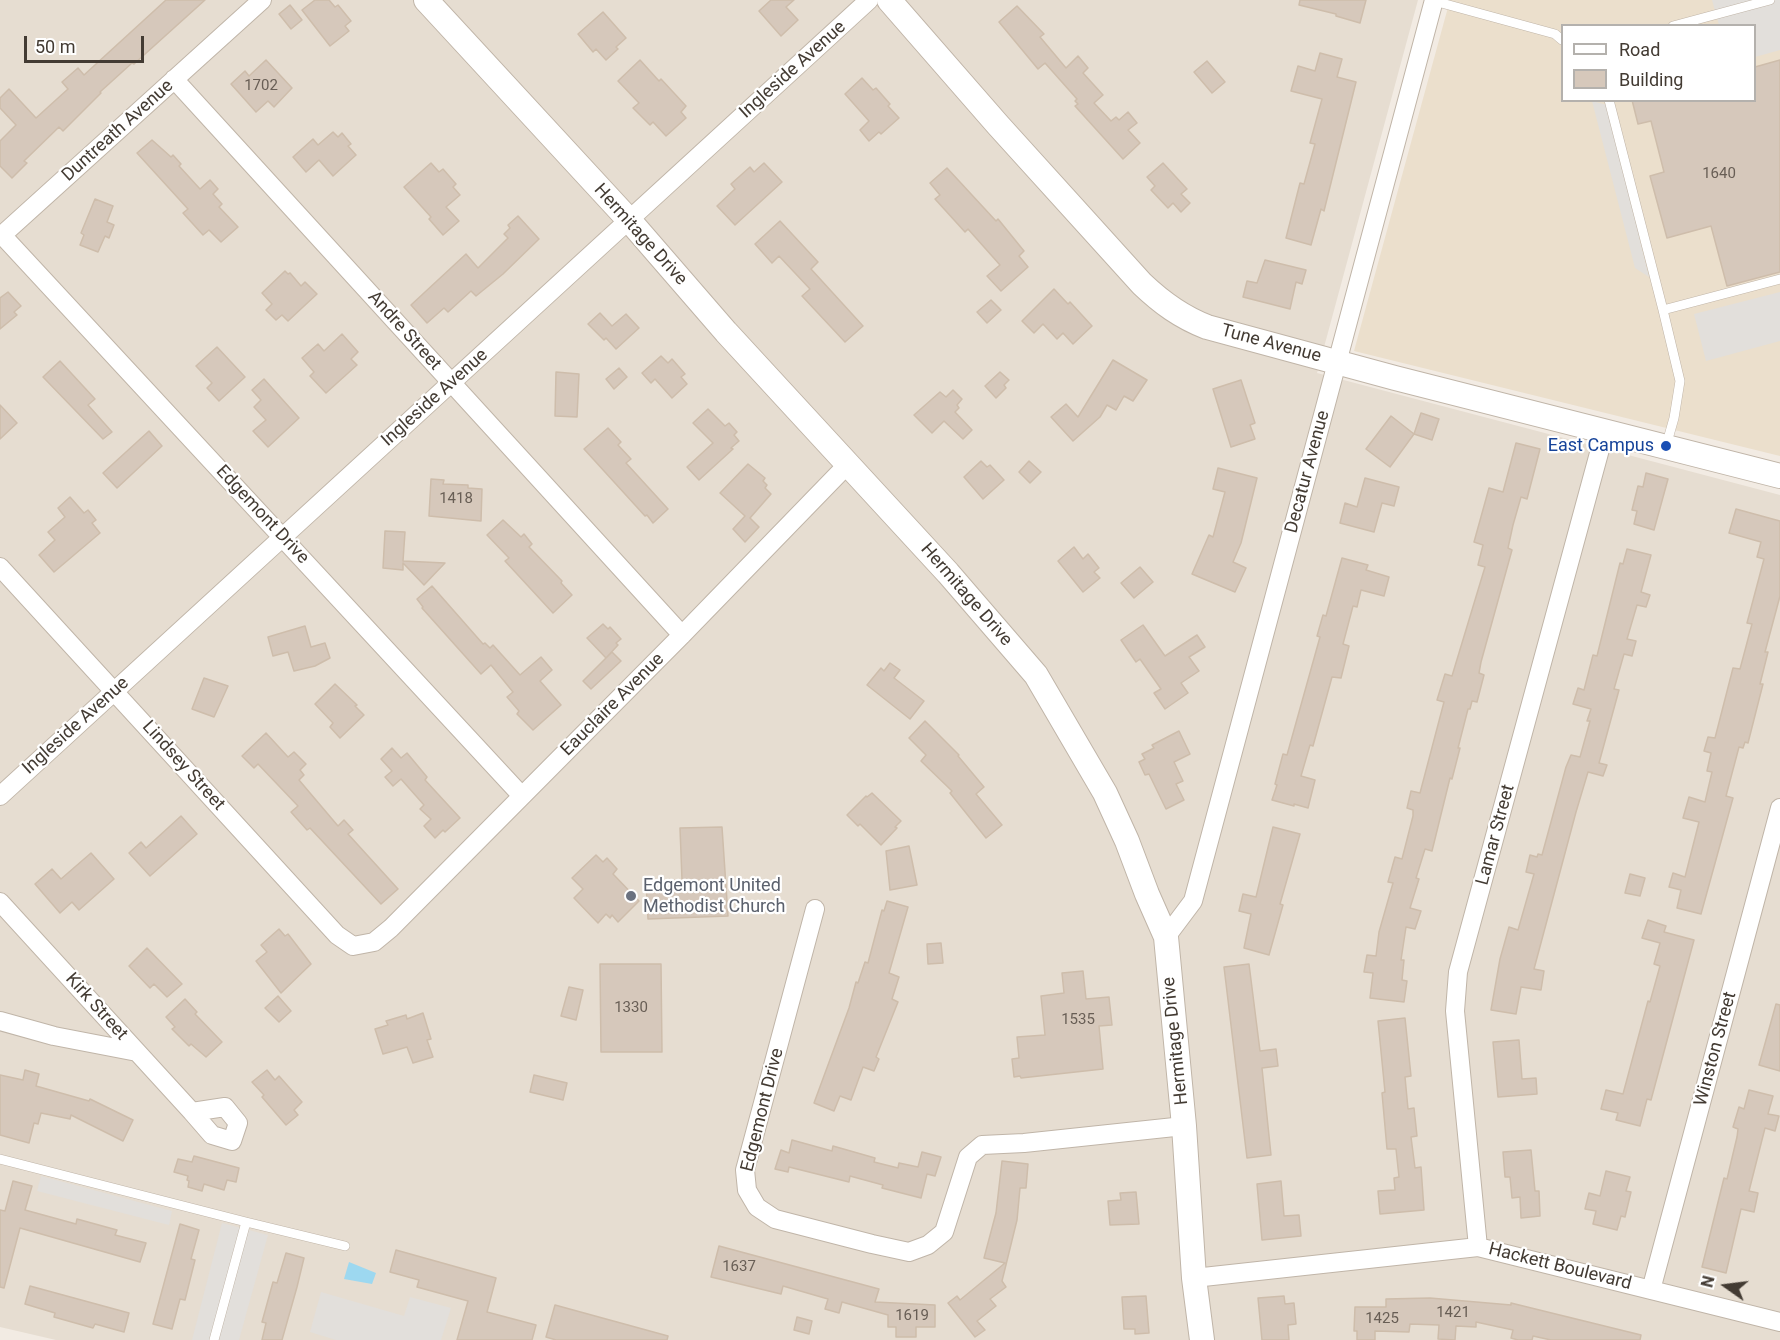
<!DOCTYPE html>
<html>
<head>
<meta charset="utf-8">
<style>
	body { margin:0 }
	#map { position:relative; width:1780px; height:1340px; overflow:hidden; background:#f2ebe3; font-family:Roboto,sans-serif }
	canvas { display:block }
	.legend { position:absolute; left:1561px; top:24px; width:195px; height:78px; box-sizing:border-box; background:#fff; border:2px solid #b4b1ad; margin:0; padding:8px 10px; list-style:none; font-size:18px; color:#433b33 }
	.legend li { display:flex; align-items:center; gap:12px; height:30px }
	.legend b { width:30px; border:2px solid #b4b1ad }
	.north { position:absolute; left:1696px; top:1256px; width:60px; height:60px; -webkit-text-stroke:4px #fff; paint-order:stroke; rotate:284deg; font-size:16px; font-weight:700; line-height:24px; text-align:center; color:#433b33 }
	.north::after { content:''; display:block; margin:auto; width:21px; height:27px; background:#433b33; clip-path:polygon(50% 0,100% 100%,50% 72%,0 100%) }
	.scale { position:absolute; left:24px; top:36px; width:120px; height:27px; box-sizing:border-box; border:3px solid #433b33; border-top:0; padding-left:8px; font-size:18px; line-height:21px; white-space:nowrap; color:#433b33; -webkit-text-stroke:4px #fff; paint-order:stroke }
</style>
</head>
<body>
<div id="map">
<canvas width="1780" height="1340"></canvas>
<ul class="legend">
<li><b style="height:8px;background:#fff"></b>Road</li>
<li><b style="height:16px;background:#d6c8bb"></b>Building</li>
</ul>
<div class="north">N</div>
<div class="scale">50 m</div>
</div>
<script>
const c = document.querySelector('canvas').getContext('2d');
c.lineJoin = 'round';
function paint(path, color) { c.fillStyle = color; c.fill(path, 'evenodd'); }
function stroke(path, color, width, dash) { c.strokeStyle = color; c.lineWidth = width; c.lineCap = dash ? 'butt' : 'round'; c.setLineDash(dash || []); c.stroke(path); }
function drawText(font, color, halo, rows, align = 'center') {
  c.font = font + ' Roboto,sans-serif'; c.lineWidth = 4.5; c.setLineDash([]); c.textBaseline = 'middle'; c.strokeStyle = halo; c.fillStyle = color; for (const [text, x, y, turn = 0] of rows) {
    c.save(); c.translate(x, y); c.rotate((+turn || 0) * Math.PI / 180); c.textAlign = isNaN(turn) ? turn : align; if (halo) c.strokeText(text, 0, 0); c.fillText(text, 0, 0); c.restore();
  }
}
paint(new Path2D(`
	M0,0H1418L1317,373L1780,495V1340H56L0,1327Z`), '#e6ddd1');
paint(new Path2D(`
	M1450,0H1780V456L1354,351ZM1562,26H1754V100H1562Z`), '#ebdfcc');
paint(new Path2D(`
	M1712,0H1780V50L1755,57L1754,26L1719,25Z
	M1592,101L1607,105L1649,277L1635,268Z
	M1780,292V341L1706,361L1694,314Z
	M41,1176L172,1211L169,1225L37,1191Z
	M222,1223L268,1235L239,1340H192Z
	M321,1292L404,1316L410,1297L451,1308L441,1340H336L310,1332Z`), '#e2dfdb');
paint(new Path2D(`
	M349,1262L376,1273L372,1284L344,1279Z`), '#9dd8f0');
const building = new Path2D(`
	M166,0H205L134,64L132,63L100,92L101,93L63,131L59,127L24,161L27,163L12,178L0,166V141L16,125L0,108V98L9,89L36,118L68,89L62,82L78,68L84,75Z
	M315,0H329L335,7L338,5L351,21L345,26L349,31L330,46L302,10Z
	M771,0H794L786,7L798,20L781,36L759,11Z
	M1300,0H1366L1360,23L1336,16V14L1299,5Z
	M290,5L302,20L291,29L279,14Z
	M1017,6L1044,34L1040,37L1066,68L1078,56L1088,68L1083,73L1103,95L1094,103L1111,121L1116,117L1119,120L1128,112L1137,123L1128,130L1140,143L1123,159L1075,106L1078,104L1075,101L1077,99L1045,63L1038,69L999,22Z
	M603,12L626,38L616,47L618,49L606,60L596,49L593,52L578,34Z
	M1320,53L1342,59L1337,77L1356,82L1324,211L1321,209L1311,245L1286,238L1300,183L1304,184L1315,144L1310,143L1322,99L1291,91L1298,66L1315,71Z
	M266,60L292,88L274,107L268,101L256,112L231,84L245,71L249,76Z
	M640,60L659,81L661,79L686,106L681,112L686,118L666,136L653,122L650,125L633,108L639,103L618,81Z
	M1780,60V272L1727,286L1711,226L1667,238L1650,176L1664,172L1651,121L1638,124L1632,100H1755V67Z
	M1207,61L1225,82L1212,93L1194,72Z
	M862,78L873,90L876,88L890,104L888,106L899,118L881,134L879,132L869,141L860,130L869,121L845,94Z
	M333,132L338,137L342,133L351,144L348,146L356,155L333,176L319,160L306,172L293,157L313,139L318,145Z
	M152,140L171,157L173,155L181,164L179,166L200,189L210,180L218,189L213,194L222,204L219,207L238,227L221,242L209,230L203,235L183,213L188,209L137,153Z
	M431,163L439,172L443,169L456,184L453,187L460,195L446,207L459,221L443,235L429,219L431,217L404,187Z
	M764,163L782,182L735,225L717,206L735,189L731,184L750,167L754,172Z
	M1163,163L1187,189L1181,194L1190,203L1181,212L1173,203L1168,208L1151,190L1155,186L1147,177Z
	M947,168L996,221L998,219L1024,251L1019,256L1028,267L1001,291L987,276L1000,265L968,229L965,232L935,199L940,195L930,183Z
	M95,199L113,206L107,222L114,225L109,238L105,236L98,252L80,245L84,235L81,233Z
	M518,216L539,239L503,274L476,296L471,291L448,312L444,308L427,323L411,305L466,254L478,268L508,238L504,234L510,228L508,225Z
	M780,221L818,262L811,269L863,326L845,342L802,296L810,289L779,256L772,263L755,244Z
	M1265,260L1306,270L1302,284L1296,282L1290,309L1243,297L1247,281L1257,283Z
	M285,271L288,274L290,273L301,286L305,282L317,294L288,321L282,315L276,320L266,310L272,304L262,293Z
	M1054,289L1068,304L1070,302L1092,326L1073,344L1063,333L1057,339L1043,324L1034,333L1022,321Z
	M8,292L21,306L14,312L17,315L0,329V298Z
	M991,300L1001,310L987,323L977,312Z
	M600,313L612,326L626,314L639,328L616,349L606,338L604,340L588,324Z
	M342,334L358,352L351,359L357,365L326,393L310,376L314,372L302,358L318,344L324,351Z
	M217,347L245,377L219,401L207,388L212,383L196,366Z
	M661,356L668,363L672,359L685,374L681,377L687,384L672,398L655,379L651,383L642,373Z
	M1113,360L1147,380L1133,401L1124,396L1116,410L1107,405L1100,417L1073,441L1051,417L1066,404L1078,417Z
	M60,361L95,399L88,405L112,432L103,439L43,377Z
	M619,368L627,377L614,389L606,379Z
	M556,372L579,374L577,417L555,416Z
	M1000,372L1009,380L1004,385L1006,388L996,398L985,386Z
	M264,379L299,418L268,447L253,431L266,420L254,407L261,400L252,390Z
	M1241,380L1255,423L1250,425L1255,439L1231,447L1213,389Z
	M953,390L962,399L957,405L959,408L955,412L972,430L963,439L944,421L932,433L914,415L940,392L946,397Z
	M0,405L17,423L0,439Z
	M708,409L725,426L729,423L737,432L734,435L739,441L731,448L733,449L699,480L687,467L713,443L693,423Z
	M1421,413L1439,419L1432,440L1414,434Z
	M1391,416L1414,434L1390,467L1366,449Z
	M608,428L621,442L618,445L631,459L626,463L668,509L653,523L647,515L645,516L584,449Z
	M149,431L162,446L117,488L103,473Z
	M1516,443L1540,449L1527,499L1521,497L1513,525L1508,548L1512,550L1481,662L1479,673L1484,675L1477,702L1472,701L1470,709H1468L1458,748H1460L1452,779L1450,778L1432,851L1425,849L1416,878L1419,879L1410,908L1421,911L1415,929L1406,927L1401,960H1404L1402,980L1407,981L1404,1002L1370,998L1373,973L1364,972L1367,955L1376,956L1379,932L1393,883L1388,882L1395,857L1402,859L1413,816V810L1407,808L1411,791L1420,793L1444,702L1437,700L1445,674L1452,676L1485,567L1478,565L1483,545L1474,542L1489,488L1503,492Z
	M981,461L987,467L990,465L1004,480L983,499L964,477Z
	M1029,461L1041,472L1030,483L1019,472Z
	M748,464L765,478L763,481L767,485L765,488L771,494L750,518L759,527L745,542L733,529L745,516L720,493Z
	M1218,468L1257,478L1241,543L1233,562L1246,568L1235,592L1192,574L1209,535L1213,537L1225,492L1213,489Z
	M1646,473L1668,479L1654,530L1634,524L1637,511L1632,510L1638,486L1643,487Z
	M1365,478L1399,487L1394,506L1382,503L1374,532L1340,523L1345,503L1357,507Z
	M431,479L444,480L443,484L468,485V488L482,489L481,521L429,516Z
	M70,497L84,513L88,510L96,520L92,523L100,533L54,572L39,555L55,540L48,532L65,517L58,508Z
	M1736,509L1780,521V596L1765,652H1768L1760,684H1763L1748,743L1745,742L1743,748L1739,747L1726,796L1733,798L1701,914L1677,908L1681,890L1669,887L1673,873L1685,877L1699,822L1683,818L1689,797L1705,802L1712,772L1707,771L1711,753L1704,751L1708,737L1715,738L1733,668L1740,669L1752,624L1747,623L1764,559L1757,557L1761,542L1729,533Z
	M503,520L521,537L524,534L532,544L529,547L562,581L561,583L572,595L553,613L505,561L509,558L487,535Z
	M385,531L405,532L403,561L445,563L424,585L403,563V570L383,568Z
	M1074,547L1083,559L1088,554L1099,568L1094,572L1100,578L1083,592L1058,561Z
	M1627,549L1651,555L1641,592L1650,595L1646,607L1637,605L1627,639L1636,641L1632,656L1624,654L1614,689L1619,690L1599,763L1607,765L1603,776L1588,772L1576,812L1534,969L1544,971L1541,990L1521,987L1516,1014L1491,1010L1500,959L1509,927L1518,930L1534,874L1526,872L1530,855L1537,857L1538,854L1542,855L1566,767L1571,755L1580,757L1590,721H1587L1591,709L1573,704L1578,688L1584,690L1593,655L1597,656L1620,563L1623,564Z
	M1342,558L1368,565L1366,570L1389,577L1384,596L1361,590L1357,607L1353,606L1343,644L1349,646L1341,678L1332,677L1313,746L1310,745L1301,776L1315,780L1308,808L1294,804V806L1272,800L1277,785L1275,784L1283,754L1287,755L1320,637L1317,636L1323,615L1326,616Z
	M1140,567L1153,582L1134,598L1121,583Z
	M432,586L483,644L485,643L490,648L493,645L520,675L541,657L552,670L540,681L561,705L533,730L517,714L519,711L507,697L513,692L491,665L481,674L422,608L423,607L417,599Z
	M603,624L608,629L610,627L621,639L616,643L618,645L606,658L587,638Z
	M1143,625L1165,656L1197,635L1205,647L1189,657L1199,671L1181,683L1188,693L1165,709L1154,693L1161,689L1140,659L1136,662L1121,640Z
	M305,626L311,647L325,643L330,658L315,666L294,671L288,652L273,656L268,637Z
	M612,652L621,661L591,689L583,681Z
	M890,663L900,670L894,678L924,701L910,719L867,685L881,668L884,671Z
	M204,678L228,686L214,717L192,709Z
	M335,684L357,705L355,706L364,715L340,738L330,727L333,723L315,704Z
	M925,721L959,755L958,756L984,787L976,794L1002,825L986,838L950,793L952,791L921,761L926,755L909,738Z
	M1179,731L1190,754L1174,762L1183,781L1176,784L1184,800L1166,809L1149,774L1145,775L1139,762L1145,759L1142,754L1154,748L1152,745Z
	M266,733L288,757L294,752L306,764L300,770L304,775L299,780L338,826L344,820L353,830L348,834L398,889L381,904L310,828L307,830L291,812L298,806L258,764L254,768L242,756Z
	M392,748L401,758L407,753L427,777L425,780L460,818L445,832L443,830L435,838L424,826L431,819L420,809L424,805L401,779L393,786L385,777L392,771L381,759Z
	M872,793L901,821L895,827L897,828L881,845L860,824L858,826L847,815L866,796L867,797Z
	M181,816L197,834L150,876L129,853L141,842L146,848Z
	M722,827L728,916L648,919L646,882L682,880L680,828Z
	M1273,827L1300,834L1280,904L1283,905L1269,955L1244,948L1251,914L1239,911L1243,894L1256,897Z
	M909,846L917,885L890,890L886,851Z
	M91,853L114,879L79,910L72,902L60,913L35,884L52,869L61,879Z
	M596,855L603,862L607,858L617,869L613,874L639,901L618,922L612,915L610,918L606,914L598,923L574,898L583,889L572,878Z
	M1630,874L1645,878L1640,896L1625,893Z
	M887,901L908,907L889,973L899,977L892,999L898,1002L876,1057L879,1059L874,1071L863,1067L851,1100L840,1096L834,1111L814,1103L849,1008L856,982L858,983L865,962L868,963L882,910L884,911Z
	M1648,920L1666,926L1664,932L1694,940L1651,1100L1647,1099L1640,1126L1616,1120L1618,1113L1601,1109L1606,1090L1623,1094L1648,1001L1650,1002L1660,966L1654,964L1660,943L1642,938Z
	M279,929L285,936L288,934L311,964L281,993L256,961L267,952L261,945Z
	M941,943L943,963L928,964L927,944Z
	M147,948L182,984L167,997L154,984L150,988L129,966Z
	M600,964H661L662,1052H601Z
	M1249,964L1260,1051L1276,1049L1278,1066L1262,1068L1271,1155L1247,1158L1224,967Z
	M1083,971L1086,999L1109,997L1112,1025L1099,1026L1103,1069L1021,1078L1020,1076L1014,1077L1012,1059L1019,1058L1017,1037L1045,1035L1041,996L1064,993L1062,973Z
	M569,987L583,990L576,1020L561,1016Z
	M278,996L291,1011L279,1022L265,1008Z
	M185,999L197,1012L195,1014L222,1042L206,1057L191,1044L189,1046L172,1029L175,1027L166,1017Z
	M1776,1004L1780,1005V1071L1759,1065Z
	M423,1013L431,1039L427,1040L433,1057L413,1063L407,1047L383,1054L375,1029L388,1025L386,1021L406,1015L407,1019Z
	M1405,1018L1411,1076L1405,1077L1408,1109L1414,1108L1417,1136L1411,1137L1415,1168L1421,1167L1424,1210L1380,1214L1378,1191L1395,1190L1394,1178L1399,1177L1396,1149H1387L1382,1093L1385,1092L1378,1021Z
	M1519,1040L1522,1079L1536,1078L1537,1094L1498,1097L1493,1042Z
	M25,1070L39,1074L36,1086L89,1101L90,1099L133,1120L123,1141L71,1115L70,1119L41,1113L38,1124L34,1123L29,1143L0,1135V1075L23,1080Z
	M267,1070L275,1080L279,1076L302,1102L294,1110L298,1115L286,1125L262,1097L264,1095L252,1082Z
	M534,1075L567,1083L563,1100L530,1092Z
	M1749,1090L1773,1096L1768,1114L1779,1116L1775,1131L1765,1128L1749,1191L1758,1193L1754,1212L1741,1209L1726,1273L1702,1267L1724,1178L1727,1179L1737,1137L1738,1129L1733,1127L1739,1107L1744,1109Z
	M792,1140L832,1151L833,1146L875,1158L874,1162L898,1168L899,1163L918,1167L922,1152L941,1157L935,1176L927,1174L921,1198L882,1188L883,1185L850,1176L849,1182L789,1167L788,1172L775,1169L781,1150L789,1153Z
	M1531,1150L1535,1191H1539L1540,1216L1521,1218L1520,1197L1512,1198L1510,1177H1505L1503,1152Z
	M194,1156L239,1168L236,1182L227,1180L224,1190L204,1184L202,1191L188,1187L189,1181L187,1180L188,1176L174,1172L178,1159L192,1162Z
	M1002,1161L1028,1164L1026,1188H1020L1017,1220L1002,1281L1006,1287L990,1299L996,1306L977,1321L985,1330L975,1337L948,1303L957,1296L960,1300L1005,1263L984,1258L996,1213Z
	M1606,1171L1630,1177L1626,1191L1631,1192L1625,1217L1621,1216L1617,1230L1593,1224L1596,1211L1585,1209L1589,1193L1600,1196Z
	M13,1181L32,1186L25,1210L76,1224L77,1219L117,1230L115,1235L146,1243L140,1262L20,1228L4,1288L0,1287V1210L5,1211Z
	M1281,1181L1284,1216L1299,1215L1301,1236L1262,1240L1257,1184Z
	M1136,1192L1139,1224L1110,1225L1108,1201L1121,1200L1120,1193Z
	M180,1224L199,1230L191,1259L195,1260L185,1300L180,1299L172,1329L153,1324Z
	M719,1246L879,1289L875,1302L935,1305V1327H916V1337H896V1327H888V1315L842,1302L839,1313L825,1309L828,1299L783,1286L781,1294L711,1277Z
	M396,1250L496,1278L487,1312L536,1325L532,1340H457L468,1301L417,1287L419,1280L390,1272Z
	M286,1253L304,1258L297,1287L282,1340H262L266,1323L262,1322L273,1282L277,1283Z
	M30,1286L129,1313L124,1332L95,1324L93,1328L54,1317L55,1313L25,1304Z
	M1146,1296L1149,1333L1135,1334V1329H1124L1122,1297Z
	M1284,1296L1285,1304L1294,1303L1296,1324L1288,1325L1289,1340H1262L1258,1298Z
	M1430,1298L1511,1305V1303L1641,1335L1640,1340H1551L1533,1336L1532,1340H1518L1511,1338L1513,1330L1476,1322V1327L1456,1326L1455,1340L1438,1339L1439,1325L1410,1324L1409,1332L1375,1331V1340H1357V1331H1354L1355,1307H1386V1299Z
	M555,1305L668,1336L667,1340H556L546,1337Z
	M797,1317L812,1321L809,1334L794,1330Z`);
paint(building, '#d6c8bb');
stroke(building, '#cebdab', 1.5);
const service = new Path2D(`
	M1434,1L1555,34L1562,40
	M1673,26L1770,0
	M1609,100L1663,310L1680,381L1674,418L1666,446
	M1663,310L1780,279
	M0,1159L246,1222
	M214,1340L246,1222L345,1246`);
const minor = new Path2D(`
	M174,79L682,635
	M2,235L521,795
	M0,237L262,0
	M0,567L337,935L353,946L374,942L391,928L682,635L848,464
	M0,796L869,0
	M0,902L192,1112
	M815,909L745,1170L747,1190L757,1207L775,1219L872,1244L909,1252L928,1245L944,1232L968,1157L982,1145L1024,1143L1184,1126
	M1166,937L1193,901L1434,0
	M0,1021L54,1036L137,1052
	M225,1107L238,1123L232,1141L212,1135L192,1112Z
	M1478,1247L1455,1011L1458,972L1605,431
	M1194,1278L1478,1247L1780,1322
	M1651,1290L1780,808`);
const tertiary = new Path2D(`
	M426,0L629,220L726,332L948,573L1036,675L1105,793L1127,841L1147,894L1166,937L1184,1126L1194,1278L1202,1340
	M889,0L998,125L1142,284C1162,303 1181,317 1207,327L1395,378L1780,476`);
stroke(service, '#c0b5a8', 10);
stroke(minor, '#c0b5a8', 20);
stroke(tertiary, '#c0b5a8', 26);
stroke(service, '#fff', 9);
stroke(minor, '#fff', 18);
stroke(tertiary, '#fff', 24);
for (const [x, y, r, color] of [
	[1666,446,6,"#1a4fb4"],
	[631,896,6,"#6b7280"]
]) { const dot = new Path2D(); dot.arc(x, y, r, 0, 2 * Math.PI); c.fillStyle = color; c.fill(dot); stroke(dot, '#fff', 2); }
drawText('15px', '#685e55', null, [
	["1702",261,86],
	["1640",1719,174],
	["1418",456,499],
	["1330",631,1008],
	["1535",1078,1020],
	["1637",739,1267],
	["1421",1453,1313],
	["1619",912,1316],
	["1425",1382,1319]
]);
drawText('18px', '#433b33', '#fff', [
	["Ingleside Avenue",793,70,-42],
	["Duntreath Avenue",118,131,-42],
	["Hermitage Drive",640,235,48],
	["Andre Street",404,331,48],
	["Tune Avenue",1271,344,15],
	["Ingleside Avenue",435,398,-42],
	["Decatur Avenue",1308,472,-75],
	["Edgemont Drive",262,515,47],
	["Hermitage Drive",966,595,49],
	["Eauclaire Avenue",613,705,-45],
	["Ingleside Avenue",76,726,-42],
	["Lindsey Street",183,766,48],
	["Lamar Street",1496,835,-75],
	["Kirk Street",96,1007,48],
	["Hermitage Drive",1176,1041,-96],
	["Winston Street",1716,1049,-75],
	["Edgemont Drive",763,1110,-76],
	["Hackett Boulevard",1560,1267,14]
]);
drawText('18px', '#164399', '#fff', [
	["East Campus",1654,446]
], 'right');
drawText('18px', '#5b616d', '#fff', [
	["Edgemont United",643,886],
	["Methodist Church",643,907]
], 'left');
</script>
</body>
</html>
